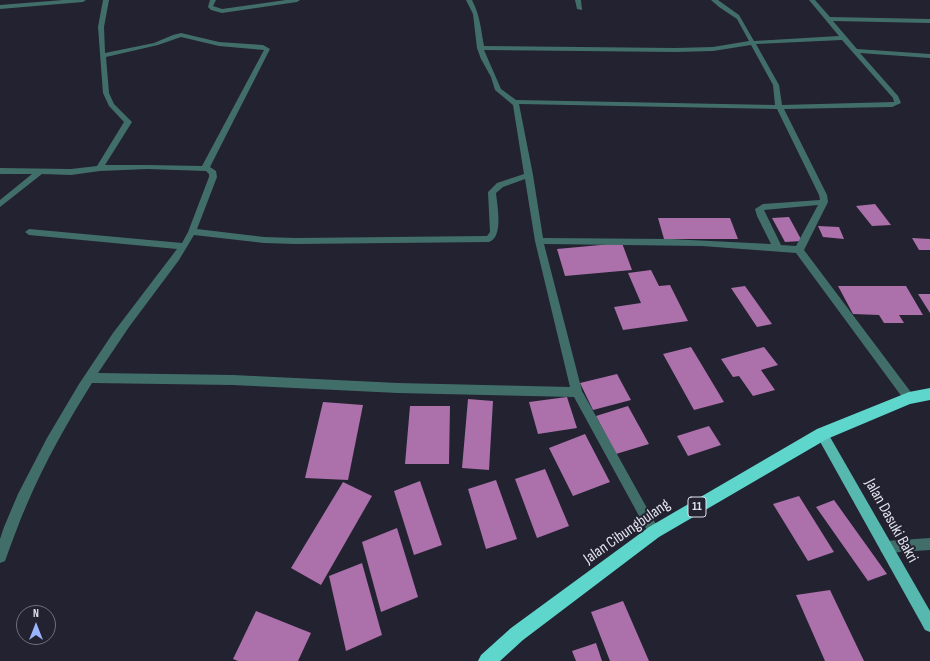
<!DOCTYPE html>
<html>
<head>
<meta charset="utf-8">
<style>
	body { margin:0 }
	#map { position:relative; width:930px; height:661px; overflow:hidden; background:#222231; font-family:"Sofia Sans Condensed",sans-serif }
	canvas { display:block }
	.north { position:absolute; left:16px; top:605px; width:40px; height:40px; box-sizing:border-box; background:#222231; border:1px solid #70707d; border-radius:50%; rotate:0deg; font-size:11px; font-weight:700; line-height:16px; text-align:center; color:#e4e4ef }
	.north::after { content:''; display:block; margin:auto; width:14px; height:18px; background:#9ab5fd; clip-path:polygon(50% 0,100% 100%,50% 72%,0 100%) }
</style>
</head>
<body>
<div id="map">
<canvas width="930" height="661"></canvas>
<div class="north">N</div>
</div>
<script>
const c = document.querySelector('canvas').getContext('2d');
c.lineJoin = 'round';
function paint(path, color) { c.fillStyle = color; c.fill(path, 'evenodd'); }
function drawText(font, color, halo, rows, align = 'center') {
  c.font = font + ' "Sofia Sans Condensed",sans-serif'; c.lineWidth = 4; c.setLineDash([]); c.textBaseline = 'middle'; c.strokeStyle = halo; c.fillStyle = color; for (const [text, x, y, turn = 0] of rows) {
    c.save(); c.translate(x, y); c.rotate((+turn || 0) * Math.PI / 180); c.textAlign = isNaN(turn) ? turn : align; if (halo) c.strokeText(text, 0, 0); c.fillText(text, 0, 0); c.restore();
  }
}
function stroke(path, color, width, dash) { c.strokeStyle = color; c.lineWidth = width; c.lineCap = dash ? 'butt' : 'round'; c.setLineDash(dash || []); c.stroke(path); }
paint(new Path2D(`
	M875,204L891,225L872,226L856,206Z
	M789,217L802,241L785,242L772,218Z
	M658,218H730L738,239H664Z
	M818,226L839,227L844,239L823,237Z
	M912,238L930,239V250H919Z
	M622,243L632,270L565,276L557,249Z
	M651,270L659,286L670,285L688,321L623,330L614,307L641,303L628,273Z
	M745,286L772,324L757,327L731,288Z
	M838,286H906L923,315H899L904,323H884L879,315L853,314Z
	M918,294H930V313Z
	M691,347L724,402L694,410L663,354Z
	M764,347L778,365L761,370L775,390L753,396L739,376L733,377L721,359Z
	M617,374L631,400L593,410L580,383Z
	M567,397L577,428L538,434L529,402Z
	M468,399L493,401L489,470L462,468Z
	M323,402L363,405L348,480L305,478Z
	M410,406H450L449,464H405Z
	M628,406L649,444L616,454L596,416Z
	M709,426L721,445L688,456L677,436Z
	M585,434L610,482L573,496L549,448Z
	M545,469L569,526L537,538L515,479Z
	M496,480L517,539L486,549L468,489Z
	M420,481L442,545L414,555L394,491Z
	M343,482L372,496L321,585L291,568Z
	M799,496L834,552L808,561L773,504Z
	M834,500L887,574L868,581L816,507Z
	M397,528L418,597L381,612L362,542Z
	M362,563L382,635L346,651L329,576Z
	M830,590L864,661H825L796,595Z
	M623,601L649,661H610L591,612Z
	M256,611L311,633L298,661H238L233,659Z
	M596,643L602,661H576L572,651Z`), '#ac70aa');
paint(new Path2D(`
	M63,0H86L83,2L0,9V5Z
	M103,0H109L104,27L105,53L154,43L173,35L181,33L219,42L263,45L270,49L210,167L216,171L217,177L197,229L264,237L296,238L487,236L490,232L488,192L497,183L524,174L513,105L495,90L491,77L481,59L477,48L473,14L466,0H472C480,15 481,30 484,46L675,48L713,47L749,41L737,19L719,7L711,0H718L739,15L754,41L839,36L809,0H815L830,17L930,19V23L833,21L857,49L930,54V58L860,53L898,96L901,103L892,107L784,109L827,195L828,202L804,250L913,395L914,398L913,401L909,403L905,401L796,253L702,246L544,244L582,391L658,528L660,532L658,536L654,538L650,536L574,397L398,393L233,385L92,383C68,421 45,462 27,504C19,522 12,542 5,561L0,563V539L4,527L18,494L47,438L79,384L113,333L177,249L29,235L25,232L29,229L182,243L188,232L209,177V174L206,171L147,169L100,171L71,175L42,174L0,207V200L32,174H0V168L71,169L97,166L124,122L109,106L103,93L98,27ZM181,37L219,46L264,50L202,166L147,165H105L132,122L114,104L109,93L106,57L158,45ZM842,40L893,98L894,102L782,105L779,85L756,44ZM751,45L773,85L775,105L516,100L501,89L484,50L675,52L713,51ZM519,104L777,109L819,195L820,200L763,204L755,209L757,216L771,244L670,239L543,238L533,175ZM525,179L535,241L570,387L398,383L233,375L98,373L129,327L179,260L194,235L264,243L296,244L489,242C504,237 497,205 496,193L503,187ZM818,205L796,246L781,245L764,210Z
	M210,0H216L213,6L222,9L286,0H300L297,2L222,13L211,10L208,7Z
	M575,0H581L582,10L577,9Z
	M930,538V550L886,553L881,552L880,547L881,542L886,541Z`), '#426e6a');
paint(new Path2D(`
	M822,429L826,430L930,611V632L925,630L818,438L816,434L818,430Z`), '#57b8b0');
paint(new Path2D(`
	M930,388V400L910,404L827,439L659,537L523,640L500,661H478L481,655L511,628L649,527L817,429L909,392Z`), '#5ed6cc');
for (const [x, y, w] of [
	[697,507,18]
]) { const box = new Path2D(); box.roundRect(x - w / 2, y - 10, w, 20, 3); c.fillStyle = '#222231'; c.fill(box); stroke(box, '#e4e4ef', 1); }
drawText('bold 12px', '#e4e4ef', null, [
	["11",697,507]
]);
drawText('16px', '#e4e4ef', '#222231', [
	["Jalan Dasuki Bakri",891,521,61],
	["Jalan Cibungbulang",627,532,-35]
]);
</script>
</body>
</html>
